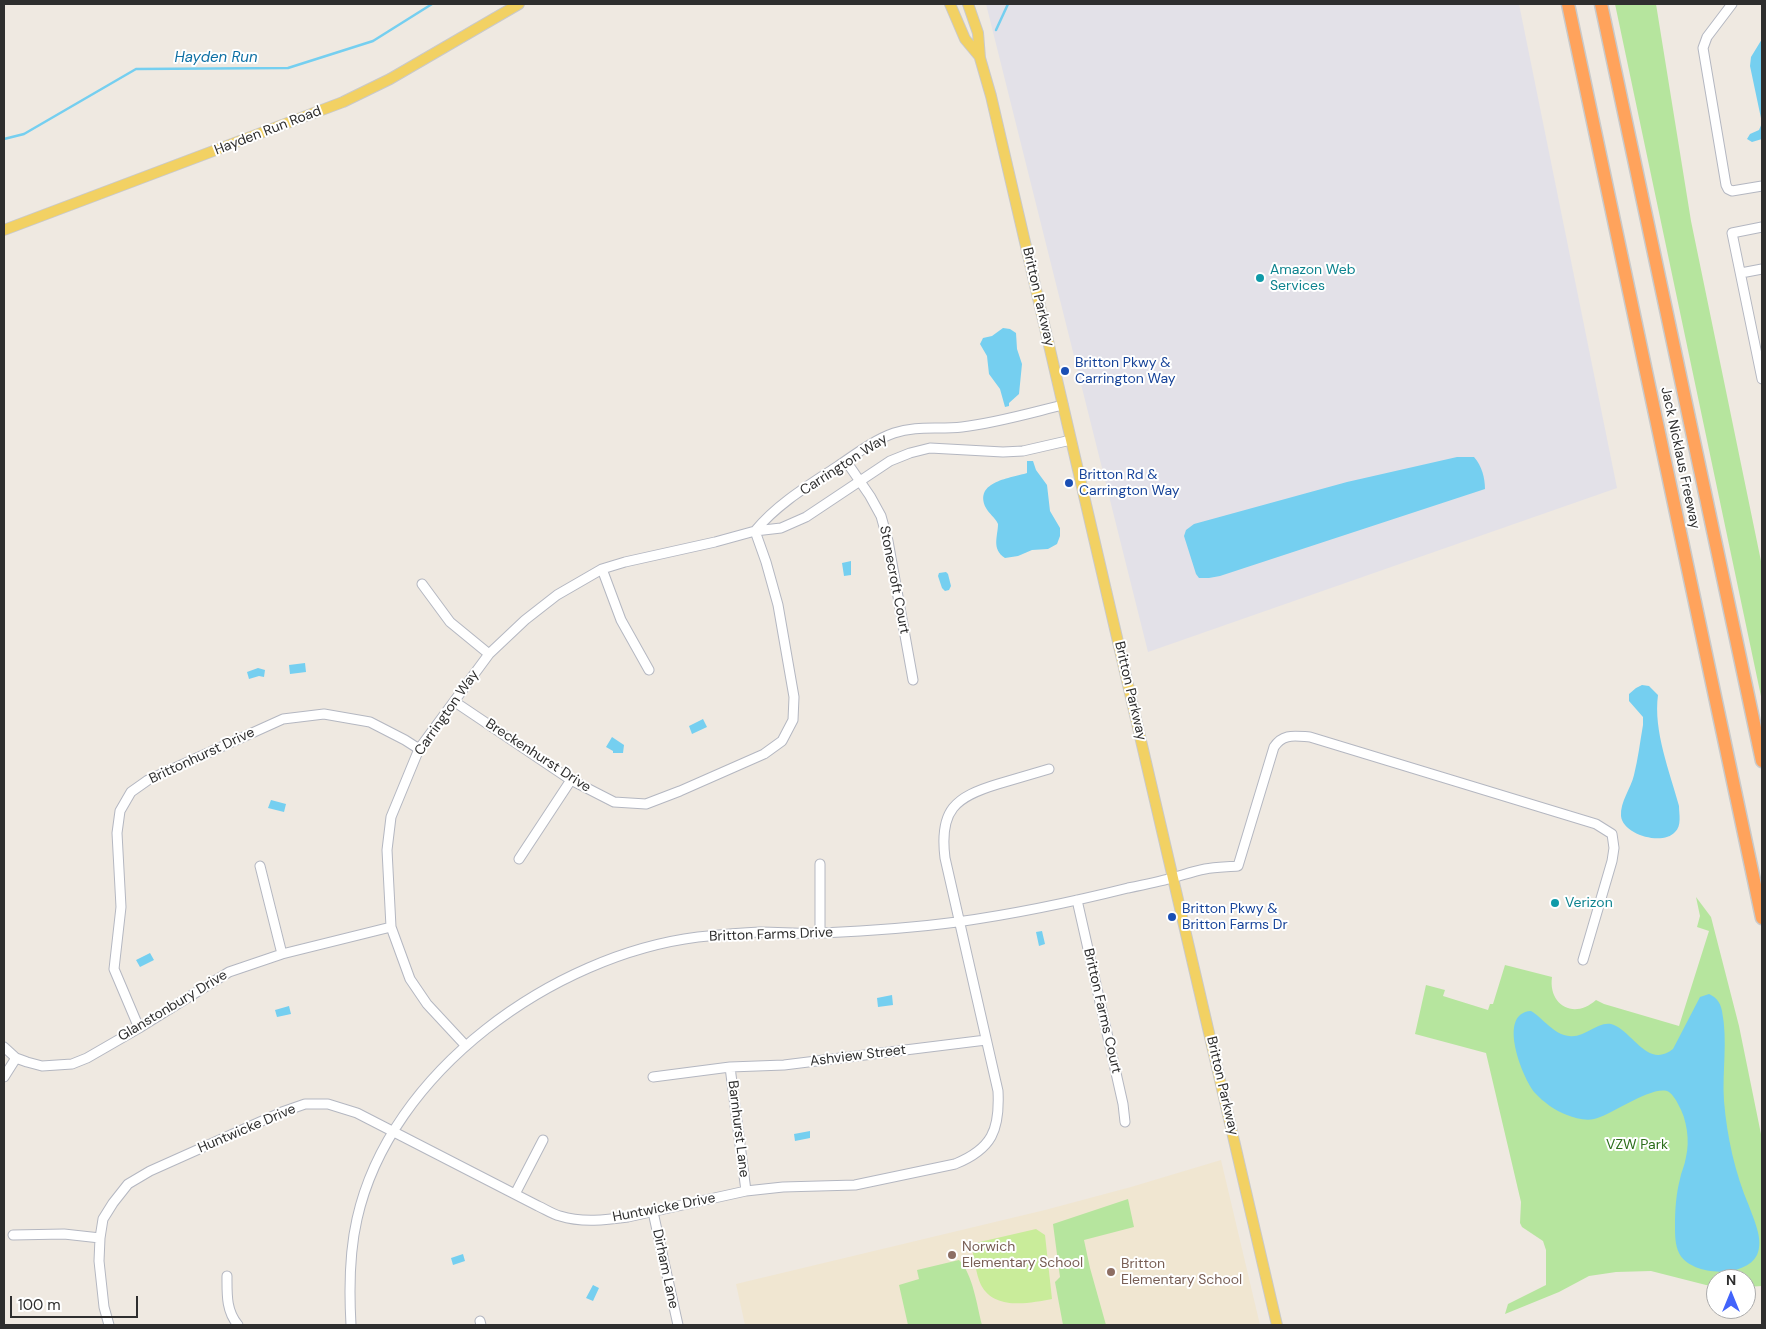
<!DOCTYPE html>
<html>
<head>
<meta charset="utf-8">
<style>
	body { margin:0 }
	#map { position:relative; width:1766px; height:1329px; overflow:hidden; background:#efe9e1; font-family:"DM Sans",sans-serif }
	canvas { display:block }
	.frame { position:absolute; inset:0; border:5px solid #2e2e2e; pointer-events:none }
	.north { position:absolute; left:1706px; top:1269px; width:50px; height:50px; box-sizing:border-box; background:#fff; border:1px solid #ababab; border-radius:50%; rotate:0deg; font-size:14px; font-weight:700; line-height:20px; text-align:center; color:#2e2e2e }
	.north::after { content:''; display:block; margin:auto; width:18px; height:22px; background:#4264fb; clip-path:polygon(50% 0,100% 100%,50% 72%,0 100%) }
	.scale { position:absolute; left:10px; top:1296px; width:128px; height:22px; box-sizing:border-box; border:2px solid #2e2e2e; border-top:0; padding-left:6px; font-size:15px; line-height:18px; white-space:nowrap; color:#2e2e2e; -webkit-text-stroke:4px #fff; paint-order:stroke }
</style>
</head>
<body>
<div id="map">
<canvas width="1766" height="1329"></canvas>
<div class="frame"></div>
<div class="north">N</div>
<div class="scale">100 m</div>
</div>
<script>
const c = document.querySelector('canvas').getContext('2d');
c.lineJoin = 'round';
function paint(path, color) { c.fillStyle = color; c.fill(path, 'evenodd'); }
function stroke(path, color, width, dash) { c.strokeStyle = color; c.lineWidth = width; c.lineCap = dash ? 'butt' : 'round'; c.setLineDash(dash || []); c.stroke(path); }
function drawText(font, color, halo, rows, align = 'center') {
  c.font = font + ' "DM Sans",sans-serif'; c.lineWidth = 4; c.setLineDash([]); c.textBaseline = 'middle'; c.strokeStyle = halo; c.fillStyle = color; for (const [text, x, y, turn = 0] of rows) {
    c.save(); c.translate(x, y); c.rotate((+turn || 0) * Math.PI / 180); c.textAlign = isNaN(turn) ? turn : align; if (halo) c.strokeText(text, 0, 0); c.fillText(text, 0, 0); c.restore();
  }
}
paint(new Path2D(`
	M986,4H1519L1617,488L1148,652Z`), '#e3e1e8');
paint(new Path2D(`
	M1221,1160L1260,1325H745L736,1284L1045,1210L1131,1187Z`), '#f0e6d1');
paint(new Path2D(`
	M1615,4H1656L1691,221L1762,566V701Z
	M1696,897L1711,917L1739,1026L1762,1139V1286L1746,1287V1279H1716V1286L1706,1285L1651,1271L1616,1272L1589,1276L1559,1292L1505,1314L1508,1304L1546,1285V1250L1543,1241L1522,1227L1520,1223L1521,1202L1486,1053L1415,1034L1426,985L1445,990L1443,996L1488,1010L1490,1004H1493L1505,965L1552,977C1548,1005 1574,1020 1596,1000L1604,1004L1679,1026L1709,931L1697,927L1700,916Z
	M1128,1199L1134,1227L1084,1240L1090,1268L1106,1325H1063L1055,1282L1060,1277L1053,1224Z
	M959,1260C973,1274 977,1306 982,1325H908L899,1285L919,1279L917,1270Z`), '#b6e59e');
paint(new Path2D(`
	M1036,1229L1045,1235L1052,1299C1030,1303 995,1311 981,1285C976,1275 974,1256 971,1244Z`), '#c9ec9a');
paint(new Path2D(`
	M1762,39V139L1752,142L1747,139L1750,134L1759,130L1762,123L1750,66L1751,57Z
	M1003,328L1010,329L1016,333L1017,349L1022,364L1019,394L1009,403V406L1005,407L1000,389L989,374L987,356L980,344L983,338L992,336Z
	M1457,457H1474C1482,466 1485,478 1485,489L1220,576L1209,578H1199L1196,574L1184,536L1186,530L1194,524L1347,482Z
	M1027,461H1033L1036,470L1047,485L1050,511L1060,528V536L1057,544L1048,549L1032,550L1018,556L1005,558C991,549 998,536 998,524C995,517 989,514 986,508C973,481 1012,478 1027,473Z
	M851,561V575L844,576L842,563Z
	M946,572L948,574L951,586L949,590L945,591L942,588L938,576L939,573Z
	M305,663L306,672L290,674L289,665Z
	M258,668L265,670L264,677L259,676L249,679L247,672Z
	M1642,685L1649,686L1658,695C1653,731 1670,772 1679,806C1679,814 1682,826 1675,832C1663,846 1623,835 1621,816C1620,802 1631,788 1634,775C1638,759 1640,742 1643,725V717L1629,701V694L1636,688Z
	M703,719L707,727L692,734L689,726Z
	M612,737L624,745L623,753H613V751L606,747Z
	M271,800L286,804L284,812L268,808Z
	M1042,931L1045,944L1039,946L1036,932Z
	M150,953L154,960L140,967L136,960Z
	M1709,994C1717,998 1720,1002 1722,1011C1728,1041 1722,1071 1724,1101C1727,1137 1735,1173 1749,1206C1754,1220 1764,1240 1757,1255C1745,1279 1690,1276 1679,1253C1675,1245 1675,1234 1675,1226C1675,1210 1676,1194 1680,1179C1681,1172 1685,1165 1686,1157C1690,1141 1687,1119 1678,1104C1676,1100 1673,1095 1669,1092C1655,1083 1610,1116 1594,1119C1585,1121 1575,1118 1567,1115C1556,1111 1543,1102 1535,1093C1523,1079 1496,1013 1531,1011C1544,1019 1553,1034 1569,1036C1586,1039 1600,1017 1616,1026C1635,1036 1649,1068 1673,1049L1700,997Z
	M892,995L893,1005L878,1007L877,998Z
	M289,1006L291,1014L277,1017L275,1010Z
	M810,1131V1138L795,1141L794,1134Z
	M463,1254L465,1261L453,1265L451,1258Z
	M593,1285L599,1288L593,1301L586,1298Z`), '#75cff0');
stroke(new Path2D(`
	M996,30L1008,4
	M4,139L24,134L136,69L288,68L373,41L432,4`), '#75cff0', 2.5);
const minor = new Path2D(`
	M1732,4L1707,37L1703,48L1726,185L1728,189L1732,191L1762,186
	M1762,227L1732,233L1762,379
	M1741,273L1762,269
	M846,461L870,496L881,516L888,541L913,680
	M755,531C777,504 809,485 838,466C856,454 874,440 894,433C917,425 939,430 962,427C996,423 1030,413 1063,405
	M602,569L621,620L649,670
	M422,584L450,622L489,654
	M455,702L571,780L614,802L646,804L680,791L764,754L782,741L793,720L794,697L778,605L766,562L755,531
	M519,859L571,780
	M260,866L282,954
	M1077,900L1123,1104L1125,1122
	M820,933V864
	M139,1028L114,969L121,907L117,833L120,811L131,792L148,780L283,719L324,714L370,722L405,740L419,749
	M466,1046L427,1004L410,979L391,927L387,850L391,817L419,749L489,654L525,620L557,595L602,569L625,562L715,542L755,531L781,528L806,517L890,461L910,453L930,448L1003,452L1023,451L1071,440
	M4,1047L16,1058L27,1062L42,1066L72,1064L87,1058L139,1028L229,972L282,954L391,927
	M730,1067L746,1191
	M4,1077L16,1058
	M653,1077L730,1067L784,1065L986,1040
	M515,1194L543,1140
	M653,1212L678,1325
	M13,1235L64,1234L100,1238
	M227,1276C227,1294 226,1311 238,1325
	M480,1321L481,1325
	M109,1325L104,1307L99,1261L100,1238L103,1219L113,1203L128,1184L150,1171L282,1112L305,1104H328L357,1113L538,1206C545,1209 552,1214 560,1216C582,1223 606,1220 628,1217L746,1191L783,1187L855,1185L955,1164C992,1149 1000,1130 998,1091L945,858C939,810 955,797 998,784C1015,779 1032,774 1049,769
	M351,1325C349,1290 349,1254 357,1219C390,1071 554,955 698,937C718,935 740,933 760,932C781,932 801,934 822,933C867,931 912,928 957,922C1014,914 1072,902 1128,888C1143,885 1158,882 1172,878C1183,875 1194,871 1205,869C1215,867 1227,867 1238,866L1274,747C1283,733 1295,736 1310,737L1596,824L1612,834L1614,848L1612,861L1583,960`);
const major = new Path2D(`
	M950,4L965,39L980,57
	M968,4L978,33L980,58L991,96L1277,1325
	M4,230L343,102L390,79L519,4`);
const highway = new Path2D(`
	M1568,4L1762,918
	M1601,4L1762,761`);
stroke(minor, '#b4b7c1', 11);
stroke(major, '#c9c9c9', 12);
stroke(highway, '#c9c9c9', 15);
stroke(minor, '#fff', 9);
stroke(major, '#f2d163', 10);
stroke(highway, '#ffa35c', 12);
for (const [x, y, r, color] of [
	[1260,278,5,"#0f9aa8"],
	[1065,371,5,"#1a4fb4"],
	[1069,483,5,"#1a4fb4"],
	[1555,903,5,"#0f9aa8"],
	[1172,917,5,"#1a4fb4"],
	[952,1255,5,"#8d6e63"],
	[1111,1272,5,"#8d6e63"]
]) { const dot = new Path2D(); dot.arc(x, y, r, 0, 2 * Math.PI); c.fillStyle = color; c.fill(dot); stroke(dot, '#fff', 2); }
drawText('14px', '#2e2e2e', '#fff', [
	["Hayden Run Road",268,131,-21],
	["Britton Parkway",1038,297,77],
	["Jack Nicklaus Freeway",1680,458,78],
	["Carrington Way",844,465,-33],
	["Stonecroft Court",894,580,79],
	["Britton Parkway",1130,691,77],
	["Carrington Way",447,713,-55],
	["Brittonhurst Drive",202,756,-25],
	["Breckenhurst Drive",538,756,33],
	["Britton Farms Drive",771,935,-2],
	["Glanstonbury Drive",173,1006,-31],
	["Britton Farms Court",1102,1011,77],
	["Ashview Street",858,1056,-7],
	["Britton Parkway",1222,1086,77],
	["Huntwicke Drive",247,1129,-23],
	["Barnhurst Lane",738,1129,83],
	["Huntwicke Drive",664,1208,-11],
	["Dirham Lane",665,1269,78]
]);
drawText('14px', '#0d838f', '#fff', [
	["Amazon Web",1270,270],
	["Services",1270,286],
	["Verizon",1565,903]
], 'left');
drawText('14px', '#164399', '#fff', [
	["Britton Pkwy &",1075,363],
	["Carrington Way",1075,379],
	["Britton Rd &",1079,475],
	["Carrington Way",1079,491],
	["Britton Pkwy &",1182,909],
	["Britton Farms Dr",1182,925]
], 'left');
drawText('14px', '#2c6e1b', '#fff', [
	["VZW Park",1637,1145]
]);
drawText('14px', '#785e54', '#fff', [
	["Norwich",962,1247],
	["Elementary School",962,1263],
	["Britton",1121,1264],
	["Elementary School",1121,1280]
], 'left');
drawText('italic 15px', '#0d6fa3', '#fff', [
	["Hayden Run",216,58]
]);
</script>
</body>
</html>
